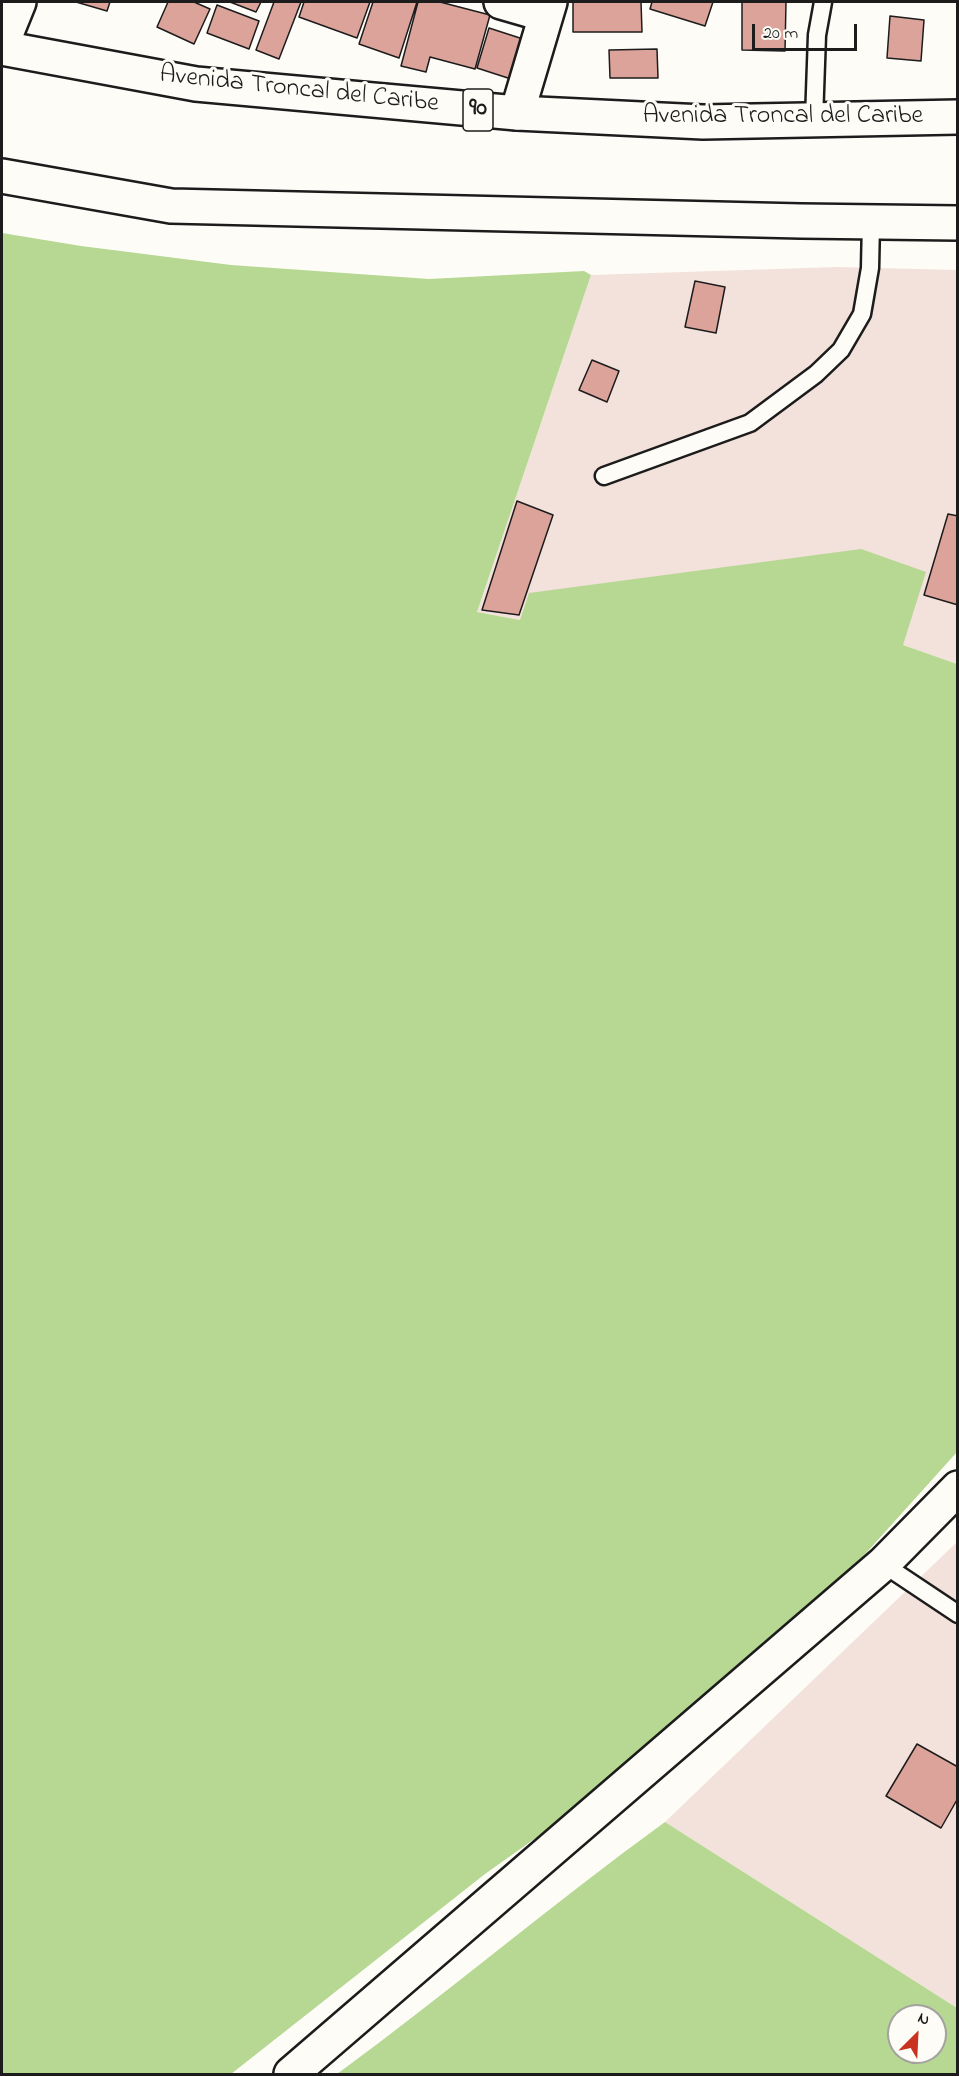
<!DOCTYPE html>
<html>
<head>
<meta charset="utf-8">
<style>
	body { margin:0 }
	#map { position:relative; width:959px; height:2076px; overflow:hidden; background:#fdfcf7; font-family:"Indie Flower",sans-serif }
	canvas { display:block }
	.frame { position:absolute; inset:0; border:3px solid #1c1c1c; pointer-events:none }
	.north { position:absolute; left:887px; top:2004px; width:60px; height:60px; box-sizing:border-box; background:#fdfcf7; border:2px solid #a3a29f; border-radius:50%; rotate:24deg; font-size:16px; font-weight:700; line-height:24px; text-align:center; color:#1c1c1c }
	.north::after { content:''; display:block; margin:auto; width:21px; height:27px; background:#c8321e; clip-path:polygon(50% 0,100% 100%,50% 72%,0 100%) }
	.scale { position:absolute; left:752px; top:24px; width:105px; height:27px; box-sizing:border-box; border:3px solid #1c1c1c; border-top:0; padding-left:8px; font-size:18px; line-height:21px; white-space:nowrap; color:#1c1c1c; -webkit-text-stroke:4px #fdfcf7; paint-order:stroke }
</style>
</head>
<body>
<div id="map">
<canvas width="959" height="2076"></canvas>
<div class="frame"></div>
<div class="north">N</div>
<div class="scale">20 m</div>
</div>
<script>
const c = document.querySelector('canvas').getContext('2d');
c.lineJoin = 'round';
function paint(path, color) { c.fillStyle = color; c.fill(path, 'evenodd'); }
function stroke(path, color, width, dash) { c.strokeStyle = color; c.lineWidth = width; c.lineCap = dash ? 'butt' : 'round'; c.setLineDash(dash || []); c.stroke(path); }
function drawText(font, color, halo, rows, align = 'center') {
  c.font = font + ' "Indie Flower",sans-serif'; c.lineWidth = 6; c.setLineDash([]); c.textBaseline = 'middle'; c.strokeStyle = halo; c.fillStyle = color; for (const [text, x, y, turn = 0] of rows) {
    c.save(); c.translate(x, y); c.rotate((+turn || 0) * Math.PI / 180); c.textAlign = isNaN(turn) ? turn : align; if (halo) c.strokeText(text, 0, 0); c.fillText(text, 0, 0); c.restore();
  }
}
paint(new Path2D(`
	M838,267L957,270V664L903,645L520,620L477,612L591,275Z
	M957,1542V2008L665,1822Z`), '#f3e1db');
paint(new Path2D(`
	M2,233L81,246L231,265L429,279L584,271L591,275L477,612L520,620L529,593L861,549L926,572L903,645L957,664V1452L812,1613L648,1758L485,1874L231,2074H2Z
	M665,1822L957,2008V2074H337C448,1993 553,1903 665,1822ZM899,2016H935V2052H899Z`), '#b6d892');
const building = new Path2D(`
	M76,2H110L107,11Z
	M168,2H194L210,9L194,44L157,27Z
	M230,2H261L256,12Z
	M274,2H301L279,59L256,50Z
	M304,2H370L357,38L299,17Z
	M373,2H417L399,58L359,44Z
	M418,2H440L490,15L475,69L430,57L426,72L401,66Z
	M573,2H641L642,32H573Z
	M652,2H713L705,26L650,9Z
	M742,2H786L785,51L742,50Z
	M217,5L259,21L249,49L207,33Z
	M890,16L924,20L921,61L887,58Z
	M489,28L523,39L511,79L477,68Z
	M657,49L658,78H610L609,50Z
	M695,281L725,287L716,333L685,327Z
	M592,360L619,371L607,402L579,390Z
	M517,501L553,515L519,615L482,610Z
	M948,514L958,516V605L924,595Z
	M917,1744L958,1767V1798L941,1828L886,1796Z`);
paint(building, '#dca39b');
stroke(building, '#1c1c1c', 1.5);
const lane = new Path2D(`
	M814,120L817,35L823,2
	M604,476L750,423L816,374L841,350L862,314L870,268L871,222
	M883,1564L958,1614`);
const street = new Path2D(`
	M501,2L546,15
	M2,44L19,2
	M517,113L550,2
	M291,2074L883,1564L958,1488`);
const highway = new Path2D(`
	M2,48L196,84L517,113L703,122L958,117
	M2,176L171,206L801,221L958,223`);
stroke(lane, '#1c1c1c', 21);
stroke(street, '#1c1c1c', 38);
stroke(highway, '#1c1c1c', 38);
stroke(lane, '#fdfcf7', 16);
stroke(street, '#fdfcf7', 33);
stroke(highway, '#fdfcf7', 33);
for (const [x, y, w] of [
	[478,110,30]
]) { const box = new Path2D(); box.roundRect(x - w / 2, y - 21, w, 42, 4.5); c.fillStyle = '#fdfcf7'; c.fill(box); stroke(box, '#1c1c1c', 1.5); }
drawText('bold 24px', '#1c1c1c', null, [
	["90",478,110]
]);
drawText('26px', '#1c1c1c', '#fdfcf7', [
	["Avenida Troncal del Caribe",299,91,6],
	["Avenida Troncal del Caribe",783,118]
]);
</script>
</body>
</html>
